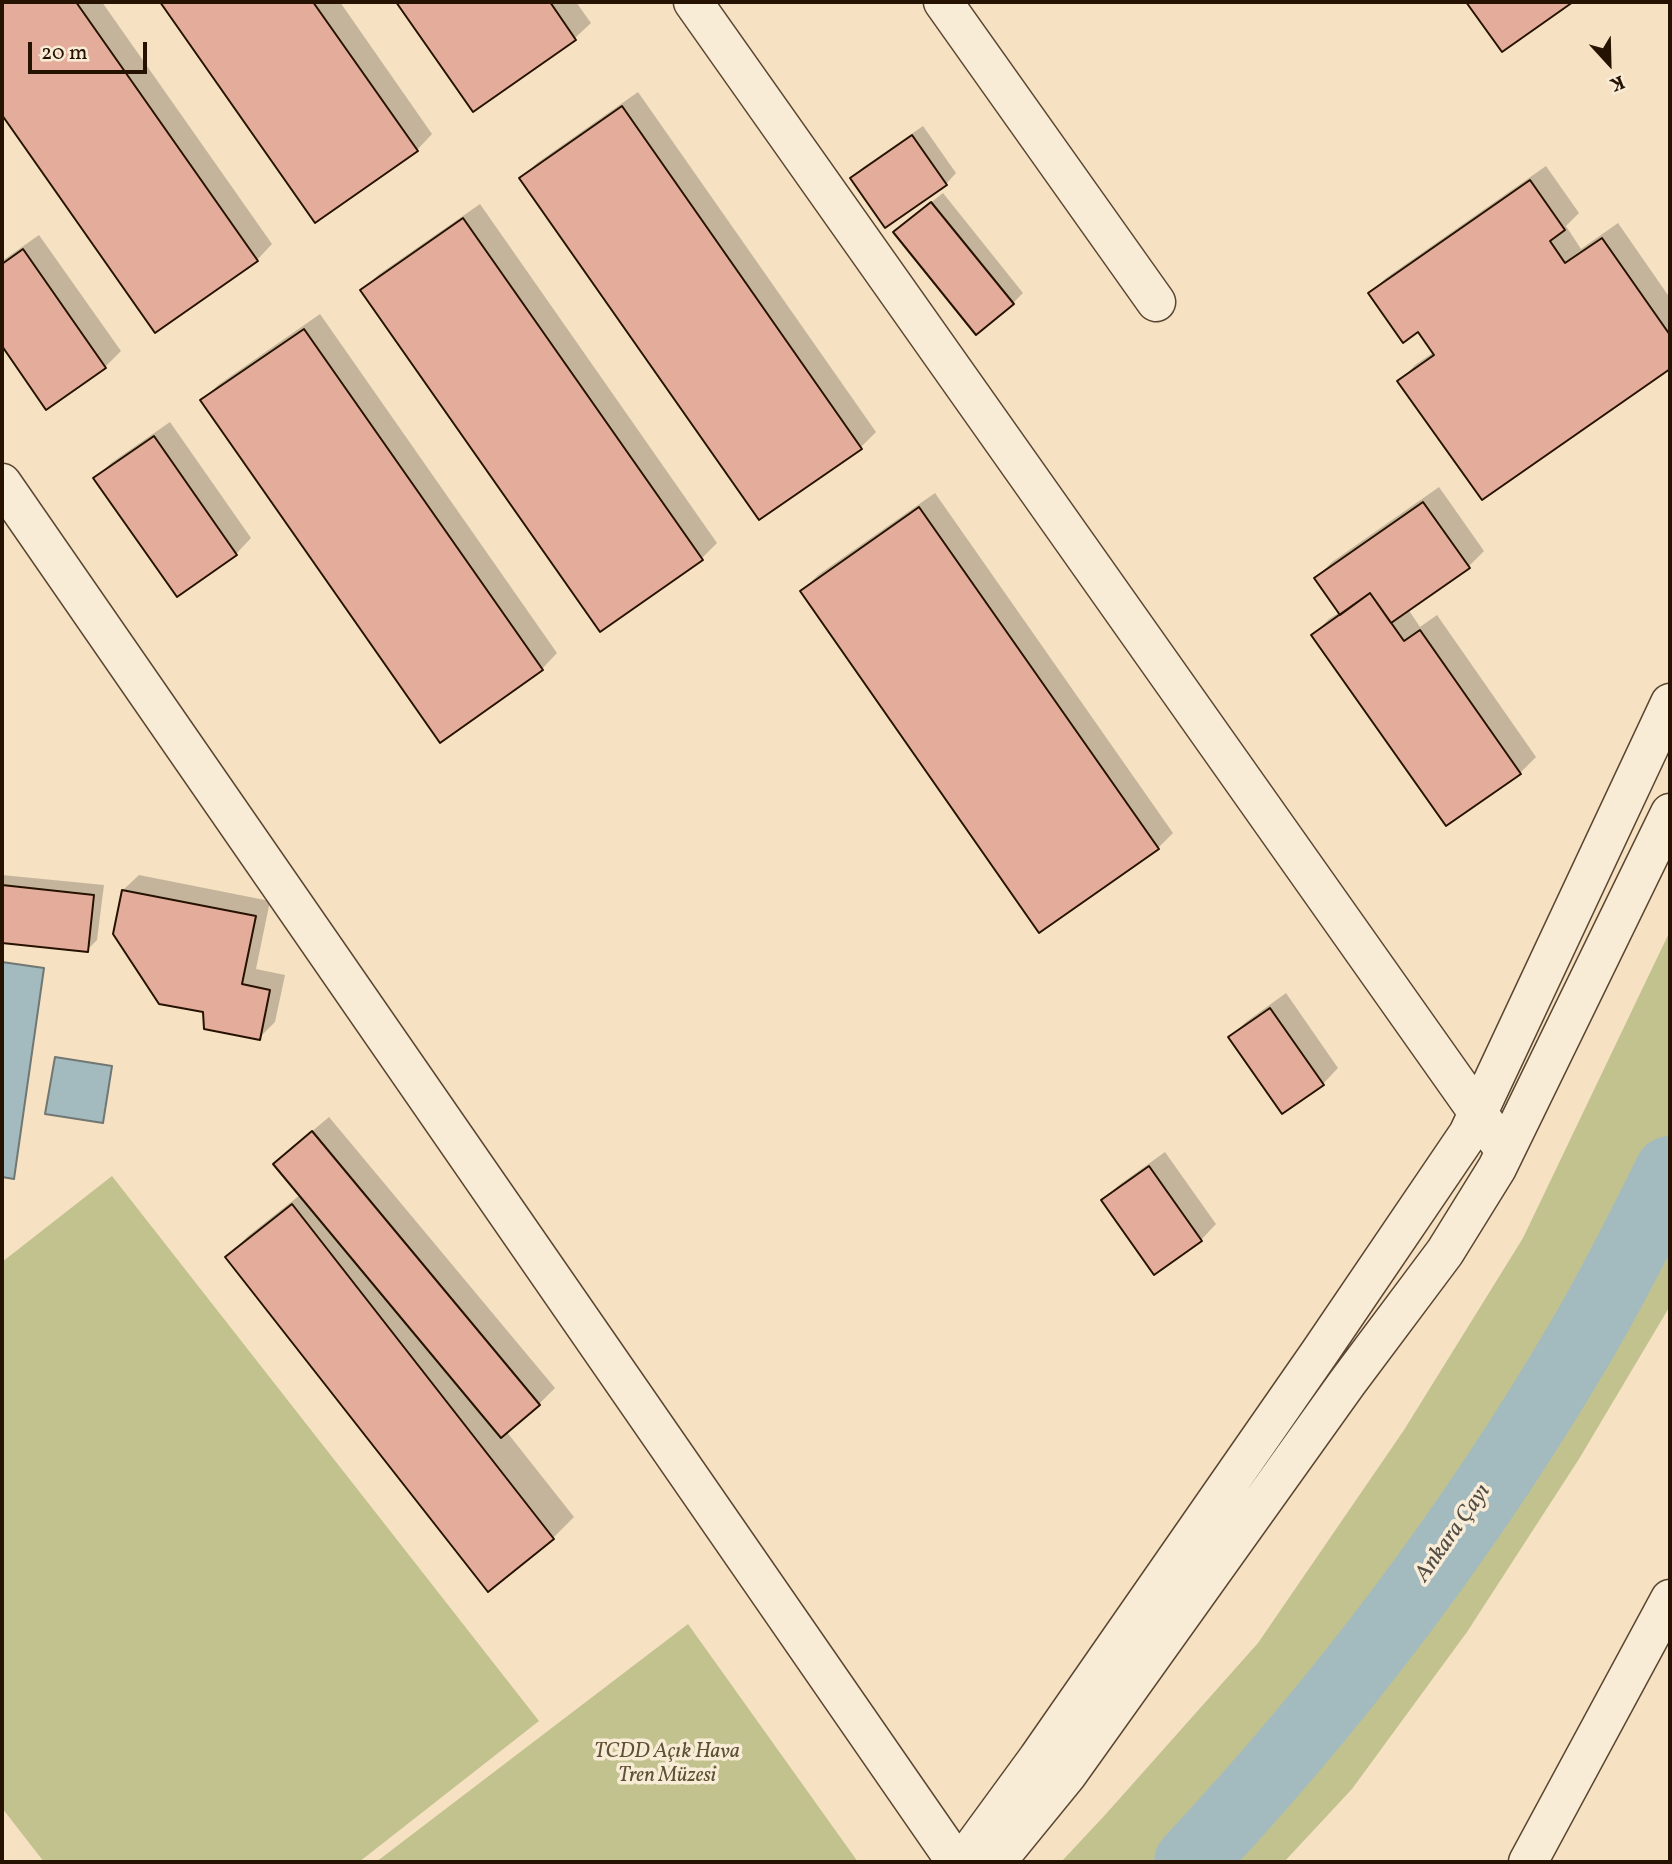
<!DOCTYPE html>
<html>
<head>
<meta charset="utf-8">
<style>
	body { margin:0 }
	#map { position:relative; width:1672px; height:1864px; overflow:hidden; background:#f6e2c2; font-family:Vollkorn,serif }
	canvas { display:block }
	.frame { position:absolute; inset:0; border:4px solid #261201; pointer-events:none }
	.north { position:absolute; left:1574px; top:28px; width:70px; height:70px; -webkit-text-stroke:5px #f9ecd7; paint-order:stroke; rotate:158deg; font-size:19px; font-weight:700; line-height:28px; text-align:center; color:#261201 }
	.north::after { content:''; display:block; margin:auto; width:24px; height:32px; background:#261201; clip-path:polygon(50% 0,100% 100%,50% 72%,0 100%) }
	.scale { position:absolute; left:28px; top:42px; width:119px; height:32px; box-sizing:border-box; border:4px solid #261201; border-top:0; padding-left:9px; font-size:21px; line-height:24px; white-space:nowrap; color:#261201; -webkit-text-stroke:5px #f9ecd7; paint-order:stroke }
</style>
</head>
<body>
<div id="map">
<canvas width="1672" height="1864"></canvas>
<div class="frame"></div>
<div class="north">K</div>
<div class="scale">20 m</div>
</div>
<script>
const c = document.querySelector('canvas').getContext('2d');
c.lineJoin = 'round';
function paint(path, color) { c.fillStyle = color; c.fill(path, 'evenodd'); }
function stroke(path, color, width, dash) { c.strokeStyle = color; c.lineWidth = width; c.lineCap = dash ? 'butt' : 'round'; c.setLineDash(dash || []); c.stroke(path); }
function drawText(font, color, halo, rows, align = 'center') {
  c.font = font + ' Vollkorn,serif'; c.lineWidth = 7; c.setLineDash([]); c.textBaseline = 'middle'; c.strokeStyle = halo; c.fillStyle = color; for (const [text, x, y, turn = 0] of rows) {
    c.save(); c.translate(x, y); c.rotate((+turn || 0) * Math.PI / 180); c.textAlign = isNaN(turn) ? turn : align; if (halo) c.strokeText(text, 0, 0); c.fillText(text, 0, 0); c.restore();
  }
}
paint(new Path2D(`
	M1670,931V1306L1579,1459L1467,1632L1352,1789L1284,1862H1061L1105,1815L1258,1643L1404,1430L1523,1238Z
	M112,1176L539,1721L359,1862H44L2,1808V1262Z
	M688,1624L858,1862H376Z`), '#c2c28f');
const water = new Path2D(`
	M2,962L44,968L14,1179L2,1177Z
	M55,1057L112,1066L103,1123L45,1114Z`);
paint(water, '#a3babf');
stroke(water, '#717773', 2);
paint(new Path2D(`
	M2,2H102L272,244L257,260L155,331L2,112Z
	M162,2H340L432,134L417,150L315,220Z
	M399,2H576L591,23L575,38L474,109Z
	M1469,2H1570L1502,49Z
	M638,92L876,432L861,447L521,179L537,163Z
	M923,126L956,173L946,184L852,178L862,168Z
	M1546,166L1579,213L1566,226L1581,249L1618,223L1670,298V366L1482,498L1400,381L1415,365L1434,352L1419,330L1370,293L1386,278Z
	M943,193L1023,293L1013,303L906,222Z
	M480,204L717,543L702,558L363,290L378,275Z
	M39,235L121,351L105,367L46,408L2,343V261Z
	M320,314L557,653L542,669L203,400L218,385Z
	M170,422L251,538L236,554L96,478L111,463Z
	M1439,487L1484,551L1469,566L1408,609L1420,627L1437,615L1536,757L1520,773L1446,824L1313,635L1329,619L1340,612L1316,578L1332,562Z
	M935,493L1173,833L1158,848L802,591L818,575Z
	M2,875L104,885L97,940L87,950L2,942Z
	M139,875L270,901L256,969L285,975L275,1022L259,1038L204,1011L123,890Z
	M1286,993L1338,1068L1323,1084L1230,1037L1246,1022Z
	M329,1117L555,1388L539,1404L506,1431L574,1517L553,1538L227,1257L248,1236L300,1195L275,1164L291,1149Z
	M1165,1152L1216,1224L1201,1240L1103,1200L1119,1185Z`), '#0003');
stroke(new Path2D(`
	M1190,1862C1339,1703 1471,1529 1581,1341C1613,1286 1642,1229 1670,1172`), '#a3babf', 72);
const building = new Path2D(`
	M2,2H76L258,261L155,333L2,115Z
	M160,2H313L418,151L315,223Z
	M396,2H550L576,40L473,112Z
	M1466,2H1573L1502,52Z
	M622,106L862,449L759,520L519,178Z
	M912,135L947,185L885,228L850,178Z
	M1530,180L1565,230L1550,241L1565,263L1602,238L1670,335V369L1482,500L1397,381L1434,355L1418,332L1403,343L1368,293Z
	M931,202L1014,304L976,335L893,232Z
	M463,218L703,560L600,632L360,290Z
	M23,249L106,368L46,410L2,346V264Z
	M304,329L543,670L440,743L200,400Z
	M154,436L237,555L177,597L93,478Z
	M1423,502L1470,568L1391,623L1370,593L1340,615L1314,578Z
	M919,507L1159,849L1039,933L800,591Z
	M1370,593L1404,641L1420,630L1521,774L1446,826L1311,635Z
	M2,885L94,895L88,952L2,943Z
	M122,890L256,916L242,984L270,990L260,1040L204,1029L203,1012L159,1004L113,934Z
	M1270,1008L1324,1085L1282,1114L1228,1037Z
	M312,1131L540,1405L501,1438L273,1164Z
	M1149,1166L1202,1241L1154,1275L1101,1200Z
	M292,1204L554,1539L488,1592L225,1257Z`);
paint(building, '#e4ac9a');
stroke(building, '#261201', 2);
const minor = new Path2D(`
	M693,2L1505,1151
	M943,2L1156,302
	M2,483L956,1862
	M962,1862L1038,1758L1320,1352L1468,1134L1670,703
	M996,1862L1067,1775L1347,1383L1445,1252L1497,1168L1670,813
	M1528,1862L1670,1599`);
stroke(minor, '#5a4631', 41);
stroke(minor, '#f9ecd7', 38);
drawText('italic 21px', '#5d5033', '#f9ecd7', [
	["TCDD Açık Hava",667,1753],
	["Tren Müzesi",667,1777]
]);
drawText('italic 23px', '#524d44', '#f9ecd7', [
	["Ankara Çayı",1454,1534,-55]
]);
</script>
</body>
</html>
